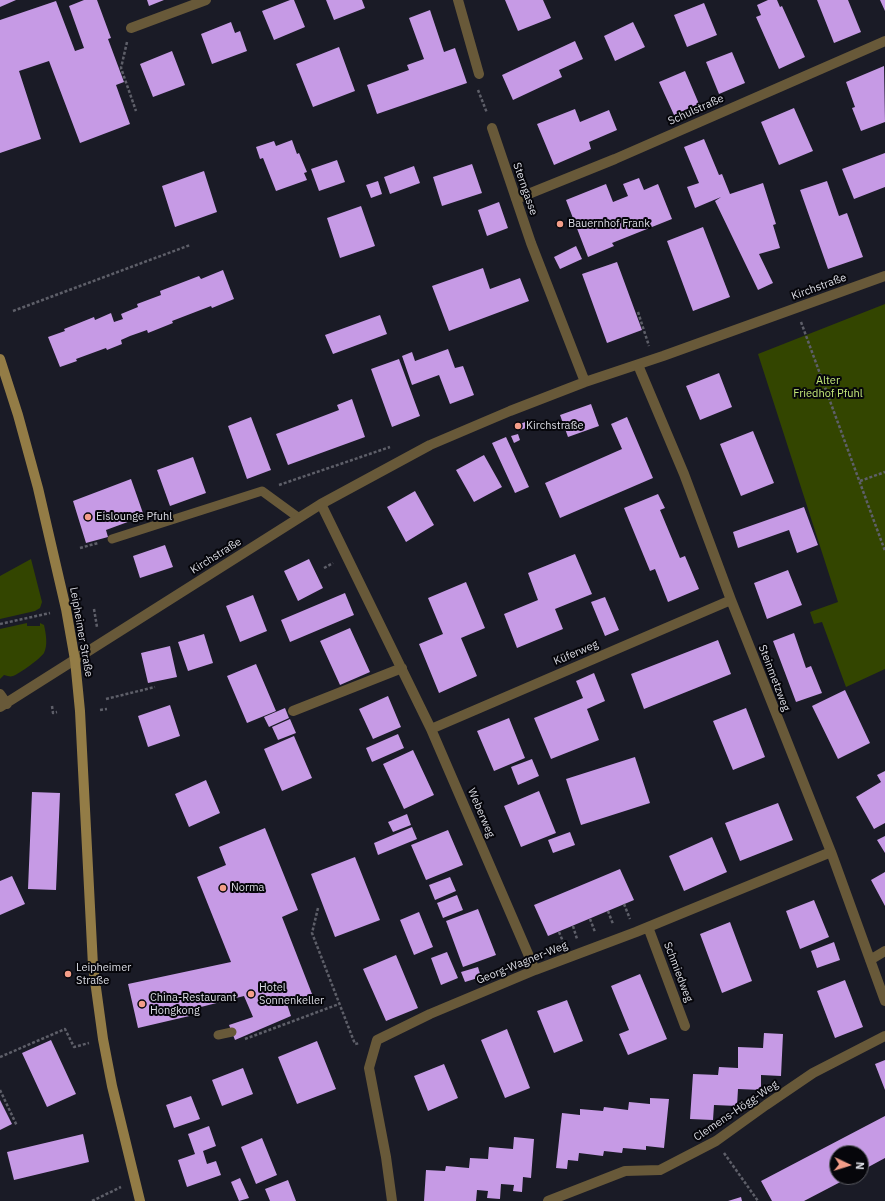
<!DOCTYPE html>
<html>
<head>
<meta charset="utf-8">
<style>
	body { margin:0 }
	#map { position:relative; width:885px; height:1201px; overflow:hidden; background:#1a1b26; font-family:"IBM Plex Sans",sans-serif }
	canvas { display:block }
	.north { position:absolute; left:829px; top:1145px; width:40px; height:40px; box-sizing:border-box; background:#06060b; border:1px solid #5b5c62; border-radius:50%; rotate:94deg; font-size:11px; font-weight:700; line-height:16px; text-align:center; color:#dbdce4 }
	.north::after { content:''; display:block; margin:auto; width:14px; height:18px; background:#f49e89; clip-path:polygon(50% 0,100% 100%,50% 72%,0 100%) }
</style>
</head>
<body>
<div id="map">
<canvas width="885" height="1201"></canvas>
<div class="north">N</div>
</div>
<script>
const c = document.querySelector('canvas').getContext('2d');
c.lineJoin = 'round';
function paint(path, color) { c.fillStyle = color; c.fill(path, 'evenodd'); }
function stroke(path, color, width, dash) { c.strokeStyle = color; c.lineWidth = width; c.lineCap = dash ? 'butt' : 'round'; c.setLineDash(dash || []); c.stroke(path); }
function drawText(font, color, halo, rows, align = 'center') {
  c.font = font + ' "IBM Plex Sans",sans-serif'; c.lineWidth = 4; c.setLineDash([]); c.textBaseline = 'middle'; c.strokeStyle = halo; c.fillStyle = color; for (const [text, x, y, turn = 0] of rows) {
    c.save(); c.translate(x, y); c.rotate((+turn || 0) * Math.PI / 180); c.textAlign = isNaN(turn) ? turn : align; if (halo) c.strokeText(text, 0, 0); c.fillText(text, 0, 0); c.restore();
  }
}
paint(new Path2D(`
	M885,304V669L846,687L822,622L814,624L810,612L838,602L758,354Z
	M31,559L42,602L40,608L35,611L0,619V576Z
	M27,623V626H40V623L44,625C46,634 48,645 44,653C41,658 19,674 13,676C10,677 8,676 4,675L0,679V629Z`), '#334500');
paint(new Path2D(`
	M0,0H16L0,7Z
	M84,0H97L111,38L108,39L124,82L116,85L130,124L80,143L49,61L19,71L41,139L0,153V20L56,1L75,51L84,48L69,6Z
	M147,0H164L149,6Z
	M290,0H294L305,27L274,40L262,11Z
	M326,0H362L365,8L334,20Z
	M505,0H543L551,18L518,31Z
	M768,0H777L780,7L782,6L805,57L779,69L756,17L761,15L757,5Z
	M817,0H848L861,32L834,43Z
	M880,0H885V11Z
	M704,3L717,35L687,47L674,15Z
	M430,10L444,52L455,48L467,83L377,114L367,85L409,70L407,65L424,59L409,18Z
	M231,22L235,33L240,31L247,51L212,64L201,34Z
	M633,22L645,47L615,61L604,36Z
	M575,41L583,59L559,70L562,77L513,100L502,75Z
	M339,47L355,91L313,107L296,64Z
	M172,51L185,85L153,97L140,64Z
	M732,52L745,83L719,94L706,62Z
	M884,66L885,122L861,131L852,108L855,107L846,82Z
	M685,71L699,104L674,115L659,82Z
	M794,108L813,151L779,165L761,122Z
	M575,109L580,122L609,110L617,130L589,142L591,149L554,165L537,124Z
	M704,139L719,175L722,174L730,194L763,183L776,224L773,225L780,248L759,254L773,283L758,290L715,201L721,197L695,208L687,187L699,183L684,147Z
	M292,140L297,154L299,153L307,172L304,173L307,180L276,191L263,158L260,159L256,147L274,141L276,146Z
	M885,153V187L854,199L842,169Z
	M337,160L345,182L319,191L311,169Z
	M472,164L482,193L442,206L433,177Z
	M414,166L420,183L390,194L384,177Z
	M204,171L217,212L175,227L162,186Z
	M639,178L644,190L658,184L672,219L612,243L614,246L588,257L566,200L606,184L613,202L628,196L623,184Z
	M378,181L382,194L371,198L366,185Z
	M827,181L839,216L847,213L863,257L828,269L800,190Z
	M499,202L508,228L487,236L478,210Z
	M361,206L375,246L340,258L327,218Z
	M703,227L730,297L693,311L667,241Z
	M576,246L582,259L560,269L554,257Z
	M617,262L642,330L607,343L582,274Z
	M483,268L490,289L520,278L529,301L449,331L432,286Z
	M223,270L234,299L212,308L211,306L172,321L173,323L148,333L147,330L130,336L121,340L122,344L107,350L106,348L76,359L77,361L60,367L48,337L65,331L64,329L94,317L95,320L111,313L114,322L123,319L121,314L138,307L137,304L161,295L160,291L199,276L201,279Z
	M380,315L387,334L333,354L325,335Z
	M448,349L455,368L463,366L474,395L450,404L439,375L412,385L402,356L412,352L415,361Z
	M399,359L420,416L392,427L371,369Z
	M719,373L732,407L700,420L686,386Z
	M352,399L365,437L288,465L276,434L339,410L337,405Z
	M591,404L599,426L568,437L560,415Z
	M251,417L271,470L247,479L228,426Z
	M627,417L653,478L560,518L545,483L622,449L611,424Z
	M530,420L532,426L520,430L518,425Z
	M753,431L774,483L741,496L720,444Z
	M518,434L520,440L514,443L511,436Z
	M506,437L529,487L515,493L492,443Z
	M484,455L502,487L474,502L456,470Z
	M193,457L206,493L170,506L157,470Z
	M131,479L144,516L106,530L108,537L86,543L73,501Z
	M415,491L434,525L406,542L387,507Z
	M658,494L665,508L660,510L680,558L685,556L699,589L668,602L655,569L650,571L624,508Z
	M804,507L818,545L797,553L789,530L738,548L733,532Z
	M165,545L173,567L140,578L133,556Z
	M575,554L592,594L555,609L563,629L517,648L504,614L538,600L528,573Z
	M309,559L323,588L298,601L284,571Z
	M788,570L802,605L767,619L754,583Z
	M466,582L485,628L461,638L477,676L439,693L419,644L443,634L428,598Z
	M345,593L354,615L290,642L281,620Z
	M253,595L267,631L240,642L226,606Z
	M605,597L619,630L605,636L591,602Z
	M350,628L370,672L340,685L320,641Z
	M794,633L806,668L811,666L822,693L796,702L773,641Z
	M204,634L213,663L188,671L178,642Z
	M718,640L731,674L644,709L631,674Z
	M170,646L177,677L148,683L141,653Z
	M256,664L276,711L247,723L227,676Z
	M594,673L605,701L587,709L599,740L551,759L534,718L583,698L576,681Z
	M845,690L870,743L838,759L812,706Z
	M388,696L401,727L373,739L359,709Z
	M170,705L180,736L148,747L138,716Z
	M285,708L289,718L269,727L264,717Z
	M746,708L765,757L733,770L713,721Z
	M509,718L525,758L494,771L477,731Z
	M290,719L296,733L278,740L272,727Z
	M398,734L404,748L372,762L366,748Z
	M294,736L312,778L282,791L264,749Z
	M413,750L434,795L404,809L383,764Z
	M635,757L650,803L581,825L566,779Z
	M532,759L539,776L518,785L511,767Z
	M885,771V823L874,829L856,797L881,782L877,775Z
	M206,780L220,813L189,827L175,794Z
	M539,791L556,833L521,847L504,806Z
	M32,792L60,793L56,890L28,889Z
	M778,803L793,840L740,861L725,823Z
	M407,814L411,825L393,832L388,822Z
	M412,827L417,839L378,855L374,843Z
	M265,828L298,910L282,917L312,994L287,1004L291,1016L235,1040L229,1025L253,1017L244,996L197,1008L198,1014L138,1028L128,984L231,962L197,877L226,865L219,847Z
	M448,830L463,865L426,880L411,845Z
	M570,832L575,845L553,853L548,840Z
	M885,836V853L877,840Z
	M712,837L727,872L684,891L669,856Z
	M355,857L380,920L335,937L311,874Z
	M620,869L634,900L548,936L534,905Z
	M885,872V906L871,880Z
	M12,876L25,904L0,915V881Z
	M450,877L456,891L435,900L429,885Z
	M457,895L463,910L443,918L437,903Z
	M814,900L829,937L800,949L786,911Z
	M478,909L496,955L463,967L446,921Z
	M419,912L433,947L414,955L400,920Z
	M730,922L752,981L722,993L700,934Z
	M834,942L840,960L817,968L811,951Z
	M447,952L458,978L441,985L431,958Z
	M396,955L418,1008L386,1021L363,969Z
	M478,967L481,977L465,982L461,972Z
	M640,974L667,1039L628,1055L619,1034L629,1030L611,986Z
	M845,980L863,1027L835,1038L817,991Z
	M567,1000L583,1041L554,1053L537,1011Z
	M507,1029L530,1088L505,1098L481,1040Z
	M764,1033L783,1034L781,1076L761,1075V1090L738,1089L737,1106L714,1105L713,1120L690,1119L693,1074L718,1075L719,1067L738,1068V1047L763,1048Z
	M51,1040L76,1094L47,1107L22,1053Z
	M317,1041L336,1089L297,1104L278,1057Z
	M885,1060V1090L875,1064Z
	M444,1064L458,1098L428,1111L414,1076Z
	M243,1068L253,1094L222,1106L212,1080Z
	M191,1096L200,1119L174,1128L166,1105Z
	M650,1098L669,1099L664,1148L646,1146V1150L623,1148L622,1153L604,1151L603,1156L579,1153L578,1161L568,1160L567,1169L556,1168L562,1113L580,1115V1109L603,1111L604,1107L628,1110L629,1102L650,1104Z
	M0,1100L12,1124L0,1130Z
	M885,1116V1158L861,1171V1153H837V1177H850L804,1201H772L761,1181Z
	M209,1126L216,1146L203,1151L207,1164L216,1161L221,1175L187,1187L178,1160L195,1154L188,1134Z
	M83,1134L89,1162L14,1180L7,1152Z
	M514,1137L534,1139L531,1178L523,1177L522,1192L513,1191L514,1185L501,1184L500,1199L487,1198L488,1191L477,1190L476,1201H424L426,1170L445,1171L446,1166L469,1168L470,1158L488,1159L489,1147L513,1149Z
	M262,1138L277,1175L256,1184L241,1147Z
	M240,1178L249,1198L239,1201L231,1182Z
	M288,1180L296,1201H270L265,1189Z
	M741,1197L742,1201H728Z`), '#c69ae5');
stroke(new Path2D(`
	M127,42L121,68L136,111
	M478,90L487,113
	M13,311L190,245
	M638,312L649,346
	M801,322L885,551
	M860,481L885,472
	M279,485L390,447
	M80,548L98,543
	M324,568L333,563
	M94,609L97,627
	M0,624L50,613
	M106,699L155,687
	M52,706L53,713L57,712
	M100,710L107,709
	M624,904L630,919
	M318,908L312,933L355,1044L360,1043
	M608,911L613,924
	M590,919L595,932
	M573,926L577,939
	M559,932L564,944
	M245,1039L339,1004
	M0,1057L65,1029L74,1047L89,1043
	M0,1090L17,1126
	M724,1153L758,1201
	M92,1201L121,1187`), '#5e5f69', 2.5, [3, 2]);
stroke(new Path2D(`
	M112,539L262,491L299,518
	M218,1035L232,1032`), '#685939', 9);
stroke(new Path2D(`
	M458,0L479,74
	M131,28L206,0
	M492,128L531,243L585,382
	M516,199L615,159L885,41
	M638,365L684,474L731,600L831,852L885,1001
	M321,504L431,729L535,970
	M0,694L7,704
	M0,707L321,504L430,445L510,411L585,382L663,356L885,276
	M293,711L402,668
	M431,729L731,600
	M648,927L685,1026
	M870,960L885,951
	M392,1201L386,1157L369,1068L377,1040L430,1014L535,970L636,932L831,852
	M548,1201L625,1171L660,1170L716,1141L766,1105L813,1073L885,1036`), '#685939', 10);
stroke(new Path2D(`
	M0,359L18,415L38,488L66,609L75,660L80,711L93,966L103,1039L112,1086L140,1201`), '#937c46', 10);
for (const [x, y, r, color] of [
	[560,224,4,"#f49e89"],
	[518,426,4,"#f49e89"],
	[88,517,4,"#f49e89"],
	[223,888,4,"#f49e89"],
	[68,974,4,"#f49e89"],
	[251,994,4,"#f49e89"],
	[142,1004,4,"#f49e89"]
]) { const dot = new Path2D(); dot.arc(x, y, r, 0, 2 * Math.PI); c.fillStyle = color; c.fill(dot); stroke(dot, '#06060b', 1.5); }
drawText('11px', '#dbdce4', '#06060b', [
	["Schulstraße",696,110,-24],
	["Sterngasse",525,189,71],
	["Kirchstraße",819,287,-20],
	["Kirchstraße",216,556,-32],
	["Leipheimer Straße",81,632,80],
	["Küferweg",576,653,-23],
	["Steinmetzweg",774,678,69],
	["Weberweg",481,813,67],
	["Georg-Wagner-Weg",522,963,-22],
	["Schmiedweg",678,972,69],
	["Clemens-Högg-Weg",736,1111,-34]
]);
drawText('11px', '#dbdce4', '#06060b', [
	["Bauernhof Frank",568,224],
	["Kirchstraße",526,426],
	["Eislounge Pfuhl",96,517],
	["Norma",231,888],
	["Leipheimer",76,968],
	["Straße",76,981],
	["Hotel",259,988],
	["Sonnenkeller",259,1001],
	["China-Restaurant",150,998],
	["Hongkong",150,1011]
], 'left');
drawText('11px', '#c4e879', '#06060b', [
	["Alter",828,381],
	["Friedhof Pfuhl",828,394]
]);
</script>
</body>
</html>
